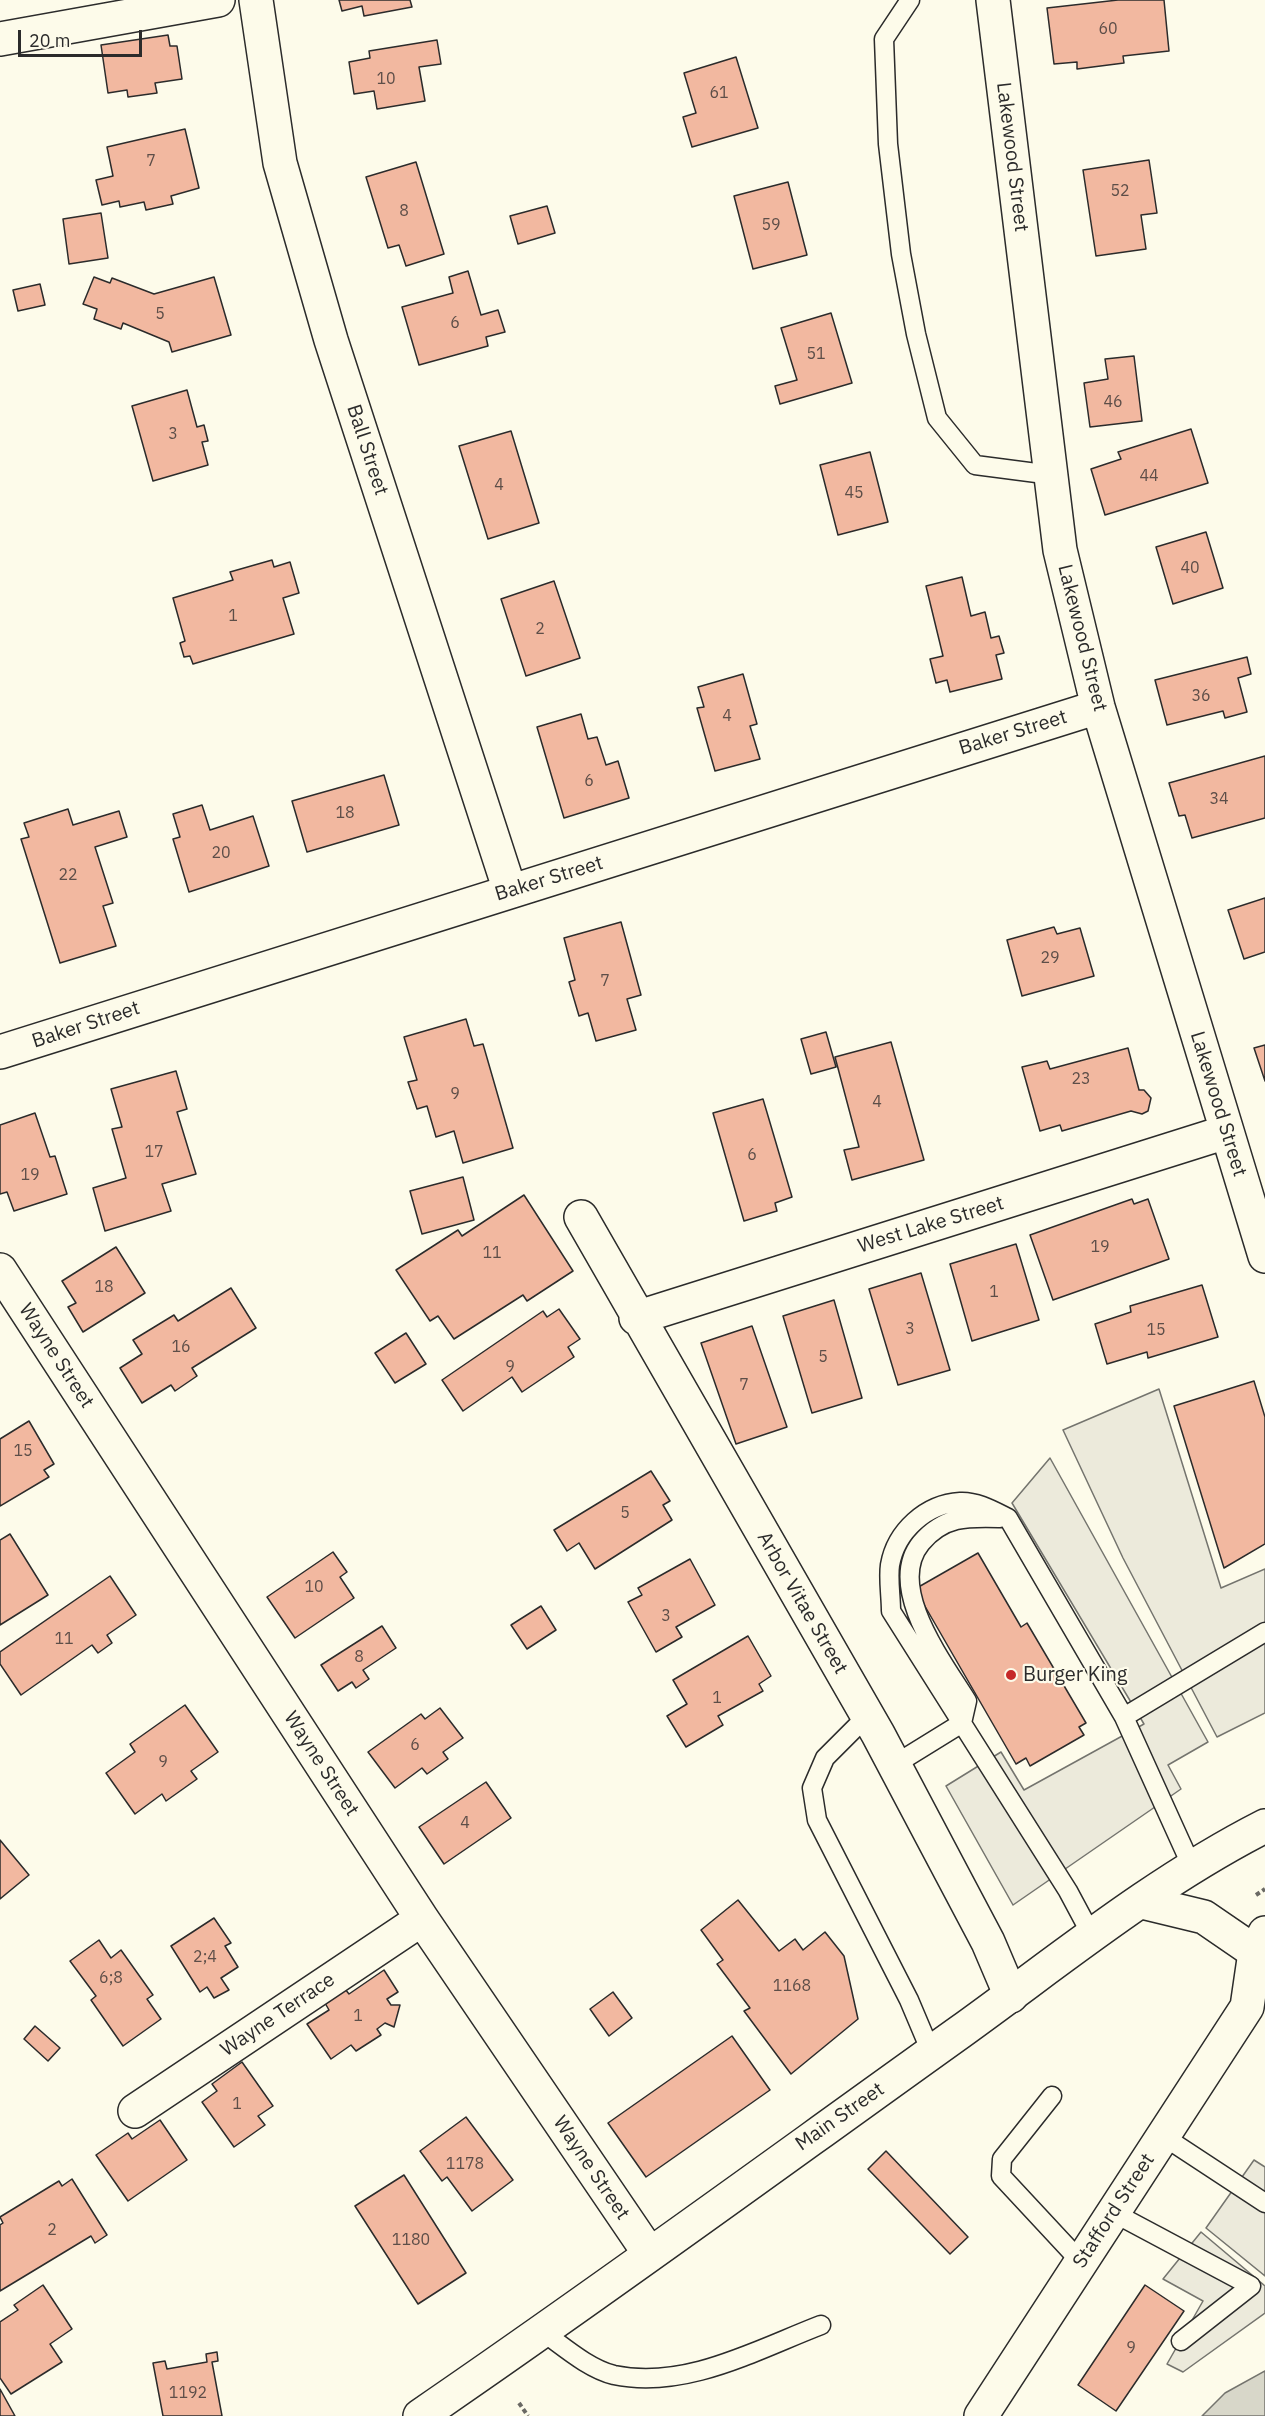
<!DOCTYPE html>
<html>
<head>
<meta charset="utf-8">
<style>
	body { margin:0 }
	#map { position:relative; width:1265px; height:2416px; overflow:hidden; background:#fdfbea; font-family:"IBM Plex Sans",sans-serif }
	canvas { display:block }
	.scale { position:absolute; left:18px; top:30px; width:124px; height:27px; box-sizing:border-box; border:3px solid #2b2b2b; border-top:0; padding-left:8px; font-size:18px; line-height:21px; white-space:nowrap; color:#2b2b2b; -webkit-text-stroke:4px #fdfbea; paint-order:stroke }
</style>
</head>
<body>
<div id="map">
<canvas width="1265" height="2416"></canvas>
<div class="scale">20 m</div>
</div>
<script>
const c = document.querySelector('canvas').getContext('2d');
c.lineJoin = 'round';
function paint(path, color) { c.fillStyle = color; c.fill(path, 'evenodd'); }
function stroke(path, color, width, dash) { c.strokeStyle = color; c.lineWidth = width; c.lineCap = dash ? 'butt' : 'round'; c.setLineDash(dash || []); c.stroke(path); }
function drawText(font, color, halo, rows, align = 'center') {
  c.font = font + ' "IBM Plex Sans",sans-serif'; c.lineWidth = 4.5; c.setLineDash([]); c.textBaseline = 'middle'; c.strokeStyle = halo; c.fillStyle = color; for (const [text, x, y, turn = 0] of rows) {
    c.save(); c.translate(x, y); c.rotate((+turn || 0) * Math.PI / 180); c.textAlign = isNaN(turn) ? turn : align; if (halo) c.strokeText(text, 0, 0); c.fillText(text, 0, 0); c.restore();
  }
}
const parking = new Path2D(`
	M1159,1389L1221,1588L1265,1569V1713L1217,1737L1123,1558L1063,1430Z
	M1050,1458L1208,1742L1168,1765L1181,1789L1013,1905L946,1786L1001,1752L1024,1790L1144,1724L1012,1503Z
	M1254,2160L1265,2167V2276L1206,2228Z
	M1201,2232L1265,2286V2313L1183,2372L1167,2364L1203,2301L1163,2279Z`);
paint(parking, '#eceadb');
stroke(parking, '#74746e', 1.5);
const water = new Path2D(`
	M1265,2371V2416H1202L1225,2393Z`);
paint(water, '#d8d7c9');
stroke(water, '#74746e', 1.5);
const building = new Path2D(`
	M339,0H410L412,7L364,16L362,6L342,11Z
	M1118,0H1164L1169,51L1123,56L1124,63L1077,69V62L1054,64L1047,8Z
	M168,35L170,46H177L182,79L155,83L157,93L128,97L127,90L108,93L101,45Z
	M437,40L441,64L419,67L425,101L377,109L374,91L354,94L349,62L370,58L369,51Z
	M736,57L758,128L692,147L683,117L696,113L684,73Z
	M185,129L199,188L171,196L173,204L146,210L144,202L120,207L119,201L102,205L96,180L113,176L107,147Z
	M1149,160L1157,213L1141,215L1146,249L1096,256L1083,170Z
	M416,162L444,254L406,266L399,245L388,248L366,177Z
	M788,182L807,255L753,269L734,196Z
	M547,206L555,233L518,244L510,216Z
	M101,213L108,258L69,264L63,219Z
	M468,271L481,315L498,310L505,332L486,337L488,346L419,365L402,307L453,293L449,277Z
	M94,277L110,283L112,278L154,294L214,277L231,335L172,352L169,342L123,323L121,329L94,319L97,309L83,304Z
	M40,284L45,305L18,311L13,290Z
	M831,313L852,383L780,404L775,386L797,380L781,328Z
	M1134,356L1142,421L1090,427L1084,383L1108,379L1105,359Z
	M187,390L197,427L204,425L208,441L202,442L208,465L153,481L132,406Z
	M1191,429L1208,483L1105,515L1091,469L1121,459L1118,452Z
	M511,431L539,523L488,539L459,446Z
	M870,452L888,522L838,535L820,465Z
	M1206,532L1223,588L1173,604L1156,547Z
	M272,560L274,567L290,562L299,593L283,598L294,634L193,664L190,656L184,657L180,643L185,641L173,598L233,580L230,572Z
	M962,577L971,616L985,612L991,638L999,636L1004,653L996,655L1002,679L950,692L947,680L936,683L930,659L943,656L926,586Z
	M554,581L580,658L526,676L501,599Z
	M1247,657L1251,674L1238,678L1247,712L1225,718L1223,711L1167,725L1155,680Z
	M743,674L757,724L750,726L760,759L715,771L697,708L704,707L698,687Z
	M581,714L588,739L597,737L606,765L618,761L629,798L564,818L537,727Z
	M1265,756V818L1192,838L1185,815L1179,816L1169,783Z
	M384,775L399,825L307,852L292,801Z
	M202,805L210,830L253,816L269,866L189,892L173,839L180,837L173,814Z
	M68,809L73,825L119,811L127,837L95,847L113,903L103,906L116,946L60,963L21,839L29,837L24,823Z
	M1265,898V952L1244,959L1228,910Z
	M621,922L641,995L627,999L636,1030L596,1041L588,1013L579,1016L569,982L575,980L564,938Z
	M1054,927L1057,934L1080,928L1094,976L1022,996L1007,940Z
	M466,1019L474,1046L483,1044L513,1148L463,1163L454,1131L436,1137L427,1106L417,1109L408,1082L417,1080L404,1037Z
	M826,1032L836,1067L811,1074L801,1039Z
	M891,1042L924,1160L852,1180L844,1150L859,1147L835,1057Z
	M1265,1045V1081L1254,1048Z
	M1128,1048L1139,1090H1144L1151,1098L1148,1111L1142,1114L1131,1111L1062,1131L1060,1125L1040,1131L1022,1067L1047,1061L1050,1069Z
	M176,1071L187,1109L177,1112L196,1174L162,1184L171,1211L105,1231L93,1188L126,1178L112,1129L122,1127L111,1089Z
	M763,1099L792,1197L775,1203L777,1211L744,1221L713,1113Z
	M35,1113L50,1157L55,1156L67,1194L14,1211L7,1192L0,1194V1125Z
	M463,1177L474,1220L422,1234L410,1191Z
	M524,1195L573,1271L527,1301L523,1295L454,1339L438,1316L430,1321L396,1270L458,1230L462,1236Z
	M1132,1199L1134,1204L1148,1199L1169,1259L1053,1300L1030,1235Z
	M1016,1244L1039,1320L972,1341L950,1264Z
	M116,1247L145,1293L83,1332L68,1307L76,1303L62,1281Z
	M921,1273L950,1370L898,1385L869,1289Z
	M1202,1285L1218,1337L1148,1358L1147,1352L1107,1364L1095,1324L1131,1312L1130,1306Z
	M231,1288L256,1328L192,1368L197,1376L175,1391L171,1385L142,1403L120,1368L142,1354L133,1340L174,1315L178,1321Z
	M834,1300L862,1398L812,1413L783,1316Z
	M559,1309L580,1339L568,1347L574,1357L522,1392L512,1377L463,1411L442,1380L543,1311L547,1317Z
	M752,1326L787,1427L736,1444L701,1343Z
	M406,1333L426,1364L395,1383L375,1353Z
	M1254,1381L1265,1417V1544L1224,1568L1174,1406Z
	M29,1421L54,1464L44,1470L49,1477L0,1506V1439Z
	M651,1471L670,1501L663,1505L672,1520L595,1569L579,1543L567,1551L554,1530Z
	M10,1534L48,1595L0,1625V1540Z
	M333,1552L347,1572L340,1577L354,1598L295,1638L267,1597Z
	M978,1553L1021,1627L1027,1623L1086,1723L1079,1727L1084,1735L1030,1766L1026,1758L1016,1764L915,1589Z
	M690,1559L715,1605L676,1627L682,1637L656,1652L628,1602L642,1595L638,1588Z
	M110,1576L136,1615L107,1635L112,1643L98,1653L92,1645L21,1695L0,1664V1652Z
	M541,1606L556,1630L527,1649L511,1625Z
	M382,1626L396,1648L363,1670L369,1679L356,1688L352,1682L338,1691L321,1665Z
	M748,1636L771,1676L759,1684L763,1691L718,1716L723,1725L686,1747L667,1716L687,1704L673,1680Z
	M185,1705L218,1752L191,1771L197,1779L166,1801L162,1794L135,1814L106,1773L135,1752L130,1744Z
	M440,1708L463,1738L443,1752L448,1759L427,1774L422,1768L395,1788L368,1752L421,1714L425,1719Z
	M486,1782L511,1818L444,1864L419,1827Z
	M0,1840L29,1875L0,1899Z
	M738,1900L779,1951L795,1939L803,1950L825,1932L844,1956L858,2019L791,2074L744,2011L750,2008L717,1964L723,1960L701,1930Z
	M214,1918L231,1943L225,1946L238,1967L221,1978L229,1990L214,1998L207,1987L200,1992L171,1946Z
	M99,1940L111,1958L121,1950L153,1995L147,1999L161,2019L123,2046L91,2000L96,1996L70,1961Z
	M384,1970L398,1992L387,1999L391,2005H400L394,2027L385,2023L377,2029L381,2035L356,2051L351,2045L331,2059L307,2024L329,2010L325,2003L345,1989L349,1994Z
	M613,1992L632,2018L609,2036L590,2009Z
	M35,2026L60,2048L48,2061L24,2039Z
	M732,2036L770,2090L646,2177L608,2123Z
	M242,2062L273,2106L258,2116L265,2125L234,2147L202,2102L217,2091L212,2084Z
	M466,2117L513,2180L472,2211L447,2177L442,2181L420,2151Z
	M160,2120L187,2160L128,2201L96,2155L128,2133L132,2139Z
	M886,2151L968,2237L950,2254L868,2169Z
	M404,2175L466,2273L418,2304L355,2206Z
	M72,2179L107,2235L95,2243L91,2236L0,2291V2225L3,2223L0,2217L59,2181L62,2186Z
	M43,2285L72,2329L50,2344L62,2362L11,2394L0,2378V2322L18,2310L14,2305Z
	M1145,2285L1184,2311L1116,2411L1078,2385Z
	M217,2352L218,2361L212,2362L222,2416H163L153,2363L165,2361L167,2369L207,2362L206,2354Z
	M0,2389L15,2416H0Z`);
paint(building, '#f2b8a0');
stroke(building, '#2b2b2b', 1.5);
const lane = new Path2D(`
	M910,0L884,39L888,144L901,254L916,334L937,418L975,465L1052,475
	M867,1716L825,1758L812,1788L817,1820L909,2000L931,2052
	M1124,1717L1265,1632
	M894,1765L962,1723L967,1701C943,1662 885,1587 921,1543C944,1516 967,1517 1000,1518
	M1091,1934L1068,1891L891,1611C891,1596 888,1579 890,1565C896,1531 926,1504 960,1502C977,1501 994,1511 1008,1518L1124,1717L1192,1867
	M1052,2096L1002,2159L1001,2176L1081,2262
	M1163,2136L1265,2203
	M1114,2213L1251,2286L1181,2341
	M543,2332C564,2347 589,2369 614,2375C685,2390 756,2350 821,2325`);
const street = new Path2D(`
	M256,0L280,163L331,340L510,891
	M993,0L1060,550L1098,707L1265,1256
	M0,39L218,0
	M0,1052L1098,707
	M581,1217L878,1734L988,1942L1011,1996
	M0,1270L422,1919L649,2253
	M636,1318L1226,1132
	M135,2111L422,1919`);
const secondary = new Path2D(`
	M981,2416L1247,2007L1255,1952L1265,1933`);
const primary = new Path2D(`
	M1142,1902L1204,1917L1255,1952`);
const highway = new Path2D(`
	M420,2416C603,2291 781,2160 960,2032C1060,1960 1155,1882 1265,1826`);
stroke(lane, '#2b2b2b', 21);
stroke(street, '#2b2b2b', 36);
stroke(secondary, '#2b2b2b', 36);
stroke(primary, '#2b2b2b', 36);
stroke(highway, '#2b2b2b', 36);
stroke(new Path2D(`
	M1256,1895L1265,1889
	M519,2403L528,2416`), '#6a6964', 4, [4.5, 3]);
stroke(lane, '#fdfbea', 18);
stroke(street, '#fdfbea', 33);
stroke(secondary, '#fdfbea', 33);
stroke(primary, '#fdfbea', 33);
stroke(highway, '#fdfbea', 33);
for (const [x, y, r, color] of [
	[1011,1675,6,"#c62828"]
]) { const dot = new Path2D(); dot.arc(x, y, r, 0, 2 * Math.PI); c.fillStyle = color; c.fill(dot); stroke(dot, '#fdfbea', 2); }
drawText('16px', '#5d4e48', null, [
	["60",1108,29],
	["10",386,79],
	["61",719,93],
	["7",151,161],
	["52",1120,191],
	["8",404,211],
	["59",771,225],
	["5",160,314],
	["6",455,323],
	["51",816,354],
	["46",1113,402],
	["3",173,434],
	["44",1149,476],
	["4",499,485],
	["45",854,493],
	["40",1190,568],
	["1",233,616],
	["2",540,629],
	["36",1201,696],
	["4",727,716],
	["6",589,781],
	["34",1219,799],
	["18",345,813],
	["20",221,853],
	["22",68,875],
	["29",1050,958],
	["7",605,981],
	["23",1081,1079],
	["9",455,1094],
	["4",877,1102],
	["17",154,1152],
	["6",752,1155],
	["19",30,1175],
	["19",1100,1247],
	["11",492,1253],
	["18",104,1287],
	["1",994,1292],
	["3",910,1329],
	["15",1156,1330],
	["16",181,1347],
	["5",823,1357],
	["9",510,1367],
	["7",744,1385],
	["15",23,1451],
	["5",625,1513],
	["10",314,1587],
	["3",666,1616],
	["11",64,1639],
	["8",359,1657],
	["1",717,1698],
	["6",415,1745],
	["9",163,1762],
	["4",465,1823],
	["2;4",205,1957],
	["6;8",111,1978],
	["1168",792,1986],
	["1",358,2016],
	["1",237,2104],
	["1178",465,2164],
	["2",52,2230],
	["1180",411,2240],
	["9",1131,2348],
	["1192",188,2393]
]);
drawText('20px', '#2b2b2b', '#fdfbea', [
	["Lakewood Street",1012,157,83],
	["Ball Street",367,450,72],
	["Lakewood Street",1082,638,76],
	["Baker Street",1013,733,-17],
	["Baker Street",549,879,-17],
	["Baker Street",86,1025,-18],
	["Lakewood Street",1218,1104,73],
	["West Lake Street",931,1225,-17],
	["Wayne Street",56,1356,57],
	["Arbor Vitae Street",802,1603,60],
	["Wayne Street",321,1764,57],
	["Wayne Terrace",278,2015,-34],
	["Main Street",840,2117,-35],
	["Wayne Street",591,2168,56],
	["Stafford Street",1114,2211,-57]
]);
drawText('20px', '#2b2b2b', '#fdfbea', [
	["Burger King",1023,1675]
], 'left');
</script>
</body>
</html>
